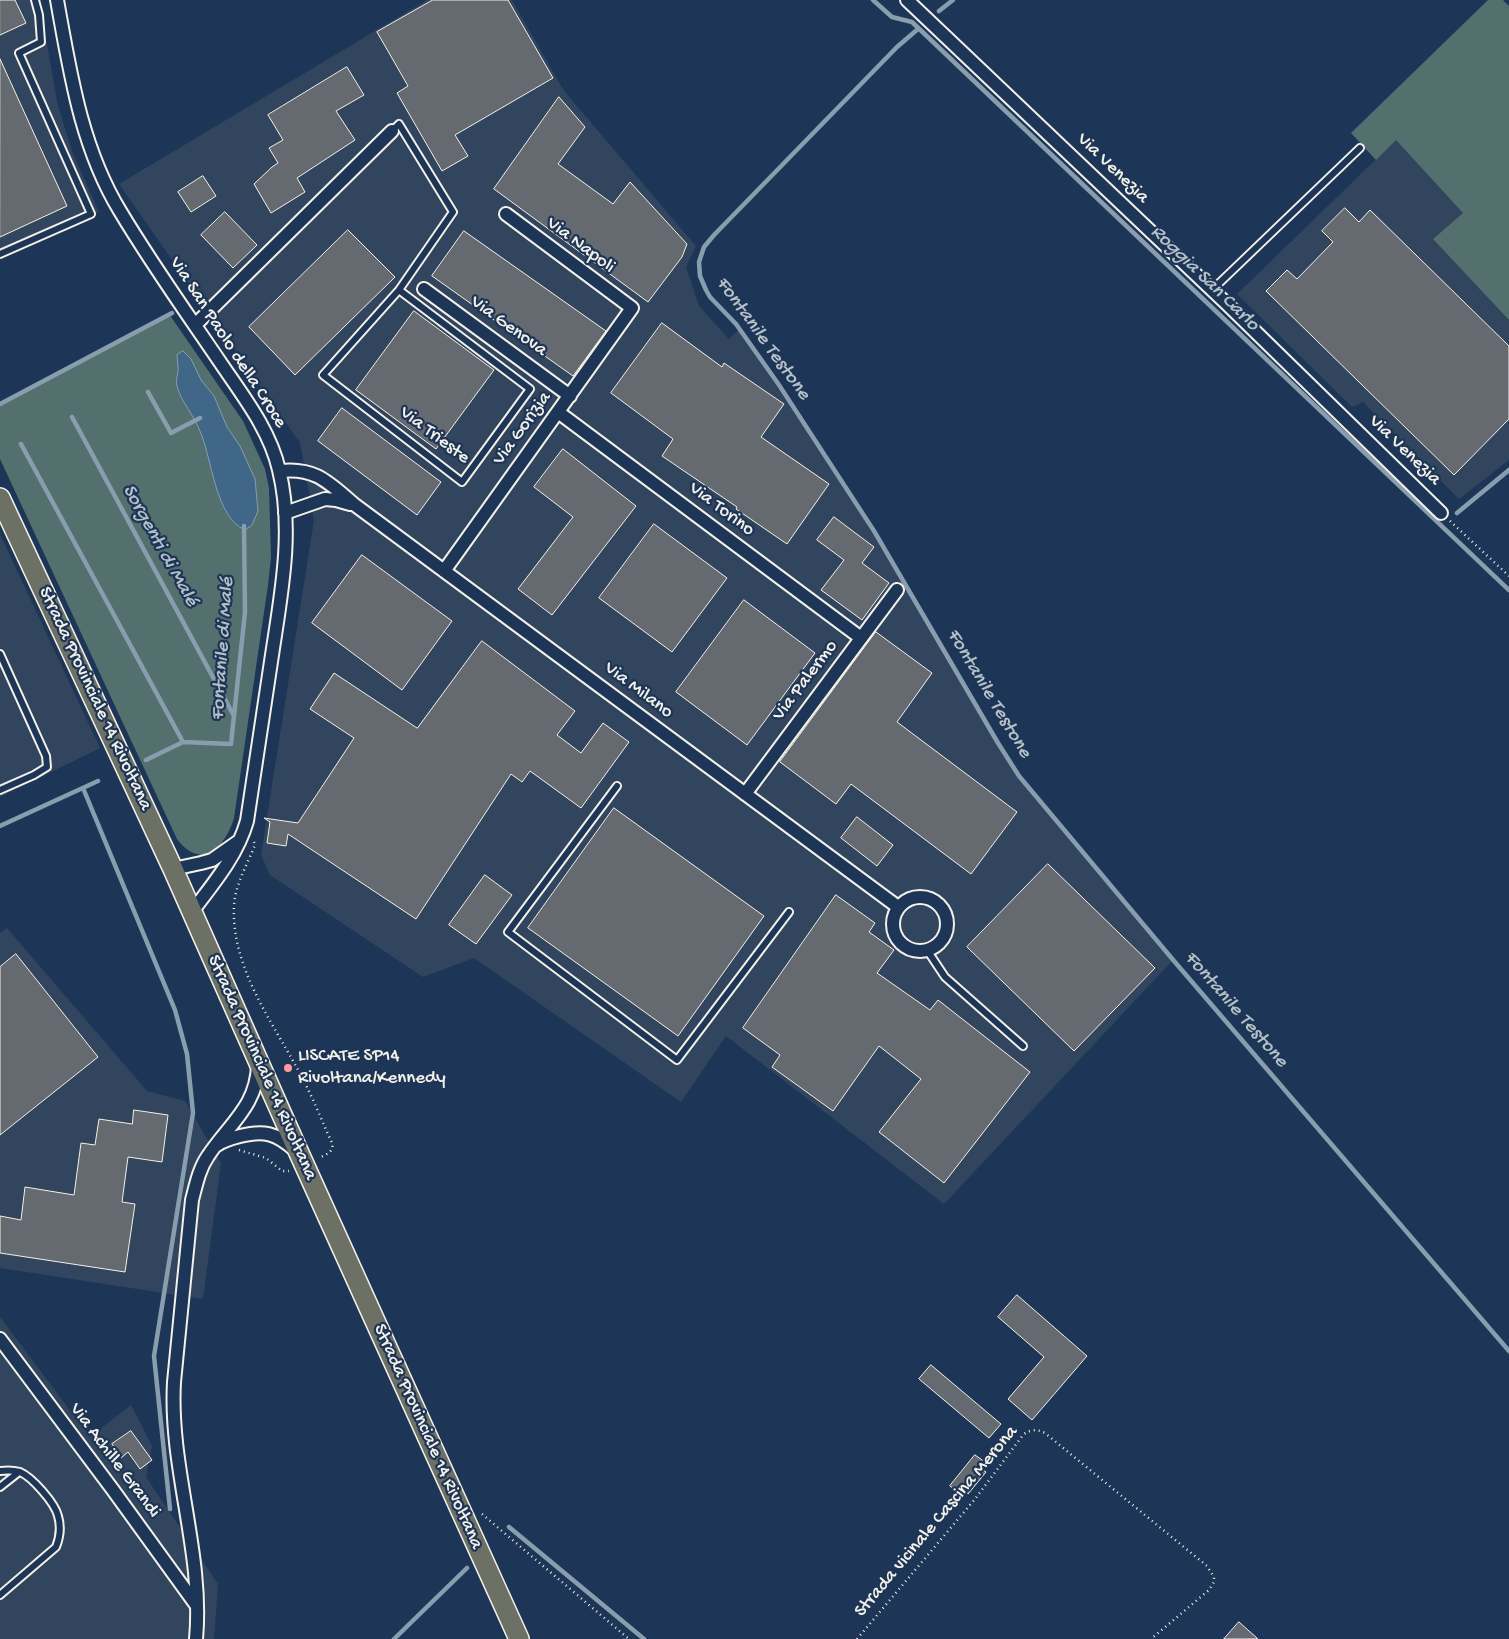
<!DOCTYPE html>
<html>
<head>
<meta charset="utf-8">
<style>
	body { margin:0 }
	canvas { display:block; background:#1d3557 }
</style>
</head>
<body>
<canvas width="1509" height="1639"></canvas>
<script>
const c = document.querySelector('canvas').getContext('2d');
c.lineJoin = 'round';
function paint(path, color) { c.fillStyle = color; c.fill(path, 'evenodd'); }
function stroke(path, color, width, dash) { c.strokeStyle = color; c.lineWidth = width; c.lineCap = dash ? 'butt' : 'round'; c.setLineDash(dash || []); c.stroke(path); }
function drawText(font, color, halo, rows, align = 'center') {
  c.font = font + ' "Gochi Hand",sans-serif'; c.lineWidth = 4.5; c.setLineDash([]); c.textBaseline = 'middle'; c.strokeStyle = halo; c.fillStyle = color; for (const [text, x, y, turn = 0] of rows) {
    c.save(); c.translate(x, y); c.rotate((+turn || 0) * Math.PI / 180); c.textAlign = isNaN(turn) ? turn : align; if (halo) c.strokeText(text, 0, 0); c.fillText(text, 0, 0); c.restore();
  }
}
paint(new Path2D(`
	M0,0H39L58,106L73,154L99,212L0,257Z
	M427,0H512L564,91L696,246L686,267L699,306L729,339L739,330L850,496L1017,777L1172,961L944,1204L726,1036L681,1102L474,958L423,977L270,875L261,855L314,520L300,443L119,184Z
	M1396,140L1464,213L1434,239L1509,320V460L1459,499L1363,402L1352,407L1237,294Z
	M0,534L100,748L0,797Z
	M7,928L147,1091L185,1101L221,1163L203,1299L0,1268V933Z
	M0,1317L90,1437L131,1405L152,1446L146,1477L218,1584L214,1639H0Z`), '#32455e');
paint(new Path2D(`
	M1488,0H1503L1509,6V320L1433,239L1463,213L1396,140L1376,160L1351,133Z
	M169,314L243,421L265,469L269,488L271,557L268,585L234,818C225,848 201,871 177,839L0,459V405Z`), '#53706e');
const water = new Path2D(`
	M183,351L191,359L201,380L214,396L227,427L240,446L255,479L258,511L252,525L245,530C215,517 212,458 200,431C194,415 181,402 177,386C175,379 179,373 178,367C178,363 177,359 177,355Z`);
paint(water, '#406688');
stroke(water, '#889eae', 1);
stroke(new Path2D(`
	M873,0L892,17L912,22L1509,590
	M939,11L953,0
	M918,29L897,47L714,235L704,247L699,262L700,276L706,290L710,297L736,324L779,385L874,531L998,743L1019,776L1174,961L1509,1351
	M148,392L171,433L200,418
	M0,404L172,313
	M72,417L234,716
	M21,444L183,742
	M1457,513L1509,470
	M146,760L183,742L231,744L245,612L244,526
	M83,788L175,1010L187,1054L193,1113L154,1356L170,1509
	M0,826L98,781
	M509,1527L644,1639
	M394,1639L467,1568`), '#889eae', 4.5);
const building = new Path2D(`
	M0,0H15L26,23L0,35Z
	M433,0H508L553,78L455,135L468,156L442,171L397,93L408,86L377,32Z
	M0,59L67,206L0,237Z
	M347,67L364,95L336,111L355,140L297,178L305,192L271,213L254,184L272,167L278,163L269,148L283,140L268,115Z
	M559,97L585,127L558,164L613,204L630,182L687,244L682,257L648,302L494,189Z
	M203,176L216,196L191,212L178,192Z
	M1345,208L1359,222L1370,210L1509,346V419L1454,475L1266,291L1287,270L1297,279L1333,242L1322,231Z
	M225,212L257,245L233,268L201,235Z
	M348,230L395,277L295,375L249,327Z
	M464,231L606,331L573,376L432,276Z
	M414,311L494,370L436,449L356,390Z
	M662,323L722,367L724,363L784,404L761,437L829,484L787,544L736,509L737,507L662,456L673,439L611,393Z
	M342,408L441,482L417,515L318,441Z
	M563,449L636,506L552,615L518,589L573,517L534,487Z
	M834,517L874,547L862,563L889,583L862,620L821,590L844,560L817,540Z
	M654,524L727,578L672,652L599,598Z
	M362,555L452,621L402,690L312,623Z
	M744,600L815,653L747,745L676,692Z
	M876,632L932,673L897,722L1017,812L971,874L851,784L836,804L780,762Z
	M482,641L575,711L557,735L581,753L603,723L629,742L581,808L530,771L522,782L511,774L416,919L288,834L286,846L267,843L270,822L264,818L298,823L354,738L310,709L334,673L417,728Z
	M614,808L764,916L678,1036L528,928Z
	M857,817L893,845L877,866L841,838Z
	M1048,864L1155,968L1074,1051L967,947Z
	M485,875L512,895L476,944L449,925Z
	M836,895L875,923L869,932L894,950L877,973L930,1010L938,1000L1030,1072L944,1183L879,1132L921,1079L879,1046L833,1111L772,1067L780,1055L743,1028Z
	M16,954L98,1057L0,1135V967Z
	M134,1110L168,1115L162,1162L128,1157L122,1202L135,1204L125,1272L0,1253V1216L21,1220L25,1187L74,1195L81,1143L95,1145L99,1119L132,1124Z
	M1017,1295L1087,1356L1032,1420L1008,1399L1044,1357L998,1317Z
	M931,1365L1001,1424L989,1438L919,1379Z
	M131,1431L152,1460L140,1469L128,1452L121,1458L112,1444Z
	M975,1455L985,1462L980,1468L986,1472L968,1494L962,1488L959,1493L950,1486Z
	M1239,1622L1258,1639H1224Z`);
paint(building, '#646a6f');
stroke(building, '#f4f1e8', 1);
const lane = new Path2D(`
	M392,131L399,124L453,212L399,290L323,375L462,482L530,389L399,290
	M0,254L91,214L19,53L41,42L39,15L35,0
	M1212,290L1360,148
	M0,654L46,756L47,767L34,775L0,790
	M617,786L508,932L677,1060L789,912
	M927,950L945,977L1023,1046
	M0,1471C7,1470 13,1470 20,1472C32,1477 55,1503 58,1516C61,1526 60,1537 56,1547L0,1595
	M0,1487L19,1472`);
const street = new Path2D(`
	M57,0C70,72 81,147 120,211C151,263 186,312 220,362C243,396 270,430 279,470C294,530 281,595 272,655C264,710 255,766 247,821C237,856 213,884 191,913
	M907,0L1227,304L1441,513
	M424,289L570,396
	M195,325L392,131
	M558,412L861,638
	M280,471C316,467 329,483 355,505L898,907
	M285,513L325,499L336,500L350,504
	M444,571L632,308L506,214
	M745,794L897,590
	M173,869L201,863L212,860L239,841
	M893 924a27 27 0 1 1 54 0a27 27 0 1 1-54 0Z
	M217,1145C224,1140 232,1138 240,1136C264,1130 276,1133 295,1150
	M0,1339L113,1490L197,1606
	M196,1639C204,1553 169,1468 174,1382L192,1200C196,1185 199,1169 208,1156C229,1124 257,1106 258,1065`);
const primary = new Path2D(`
	M0,498L173,869L299,1153L519,1639`);
stroke(lane, '#f4f1e8', 10);
stroke(street, '#f4f1e8', 16);
stroke(primary, '#f4f1e8', 22);
stroke(new Path2D(`
	M1450,521L1509,576
	M254,842L255,845C247,865 235,885 234,906C231,966 271,1020 298,1070C311,1093 321,1119 332,1143C334,1152 327,1154 319,1158
	M239,1150L266,1158L282,1171H289
	M482,1514L629,1639
	M857,1639L975,1499L1023,1435C1030,1429 1037,1429 1045,1433L1207,1566L1214,1577V1582L1209,1590L1151,1639`), '#f4f1e8', 2.5, [1, 4]);
stroke(lane, '#1d3557', 6);
stroke(street, '#1d3557', 12);
stroke(primary, '#6c7065', 19);
for (const [x, y, r, color] of [
	[288,1068,5,"#ff9aa2"]
]) { const dot = new Path2D(); dot.arc(x, y, r, 0, 2 * Math.PI); c.fillStyle = color; c.fill(dot); stroke(dot, '#1d3557', 2); }
drawText('19px', '#f4f1e8', '#1d3557', [
	["Via Venezia",1112,169,44],
	["Via Napoli",580,246,37],
	["Via Genova",508,327,36],
	["Via San Paolo della Croce",227,343,57],
	["Via Gorizia",523,429,-54],
	["Via Trieste",434,436,37],
	["Via Venezia",1404,451,44],
	["Via Torino",721,510,37],
	["Via Palermo",806,681,-53],
	["Via Milano",638,691,37],
	["Strada Provinciale 14 Rivoltana",94,699,65],
	["Strada Provinciale 14 Rivoltana",261,1068,66],
	["Strada Provinciale 14 Rivoltana",427,1437,66],
	["Via Achille Grandi",114,1461,53],
	["Strada vicinale Cascina Merona",937,1522,-50]
]);
drawText('19px', '#f4f1e8', '#1d3557', [
	["LISCATE SP14",298,1057],
	["Rivoltana/Kennedy",298,1079]
], 'left');
drawText('italic 20px', '#b5c0c6', '#1d3557', [
	["Roggia San Carlo",1204,279,44],
	["Fontanile Testone",762,339,54],
	["Sorgenti di Malé",159,546,61],
	["Fontanile di Malé",224,649,-86],
	["Fontanile Testone",988,694,59],
	["Fontanile Testone",1235,1010,49]
]);
</script>
</body>
</html>
